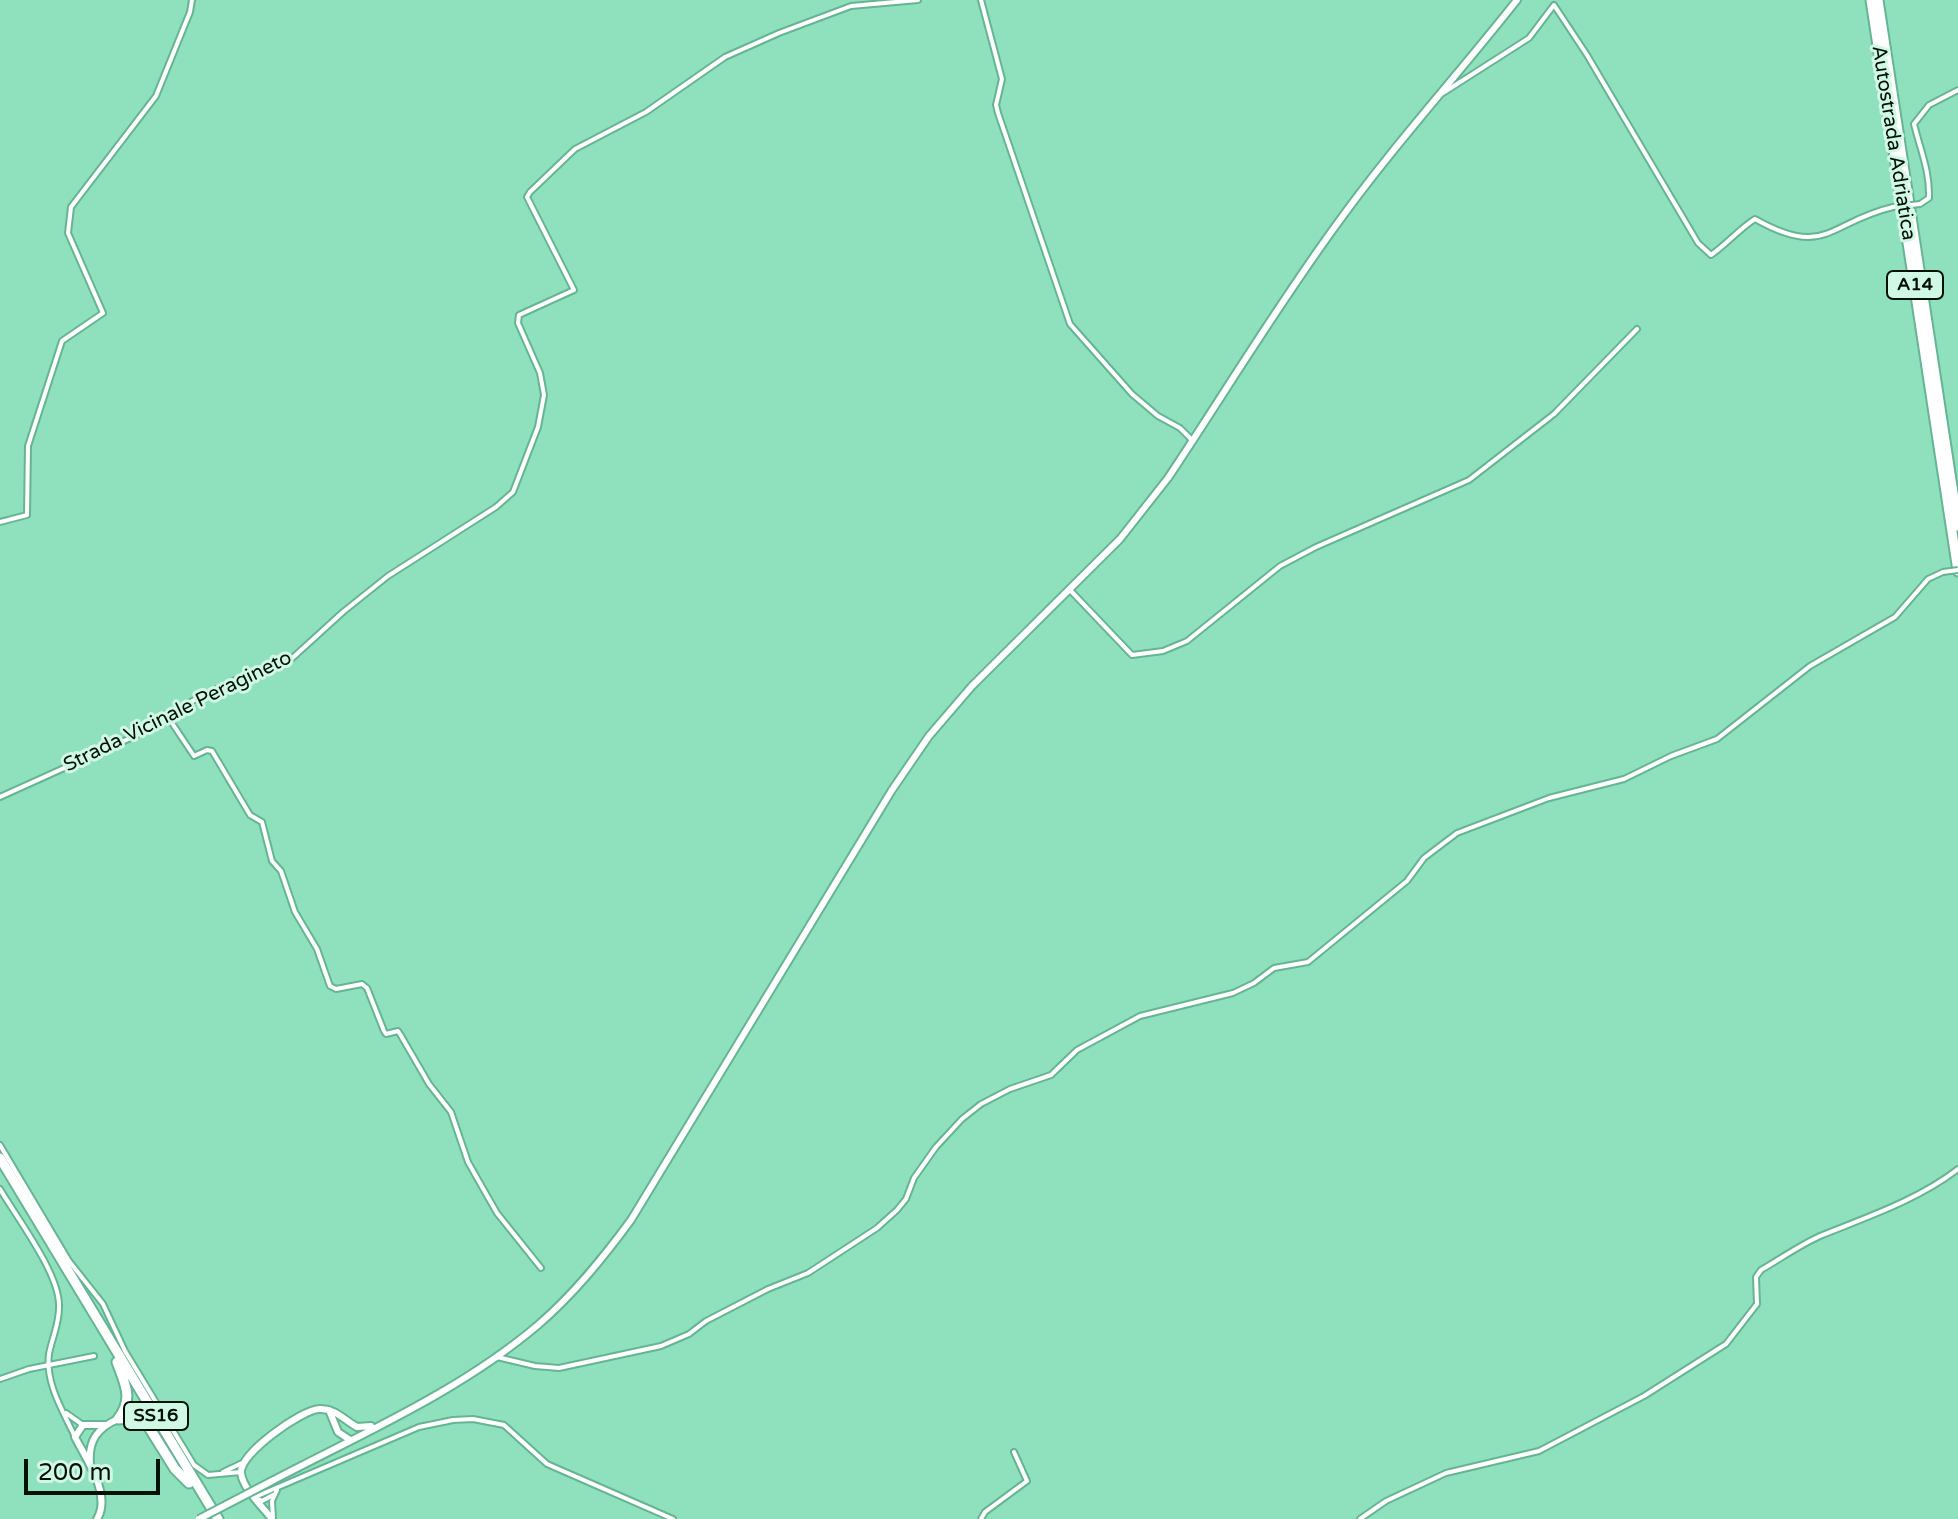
<!DOCTYPE html>
<html>
<head>
<meta charset="utf-8">
<style>
	body { margin:0 }
	#map { position:relative; width:1958px; height:1519px; overflow:hidden; background:#8fe1bd; font-family:"Varela Round",sans-serif }
	canvas { display:block }
	.scale { position:absolute; left:24px; top:1459px; width:136px; height:36px; box-sizing:border-box; border:4px solid #001108; border-top:0; padding-left:10px; font-size:24px; line-height:28px; white-space:nowrap; color:#001108; -webkit-text-stroke:6px #d1f8e5; paint-order:stroke }
</style>
</head>
<body>
<div id="map">
<canvas width="1958" height="1519"></canvas>
<div class="scale">200 m</div>
</div>
<script>
const c = document.querySelector('canvas').getContext('2d');
c.lineJoin = 'round';
function stroke(path, color, width, dash) { c.strokeStyle = color; c.lineWidth = width; c.lineCap = dash ? 'butt' : 'round'; c.setLineDash(dash || []); c.stroke(path); }
function drawText(font, color, halo, rows, align = 'center') {
  c.font = font + ' "Varela Round",sans-serif'; c.lineWidth = 6; c.setLineDash([]); c.textBaseline = 'middle'; c.strokeStyle = halo; c.fillStyle = color; for (const [text, x, y, turn = 0] of rows) {
    c.save(); c.translate(x, y); c.rotate((+turn || 0) * Math.PI / 180); c.textAlign = isNaN(turn) ? turn : align; if (halo) c.strokeText(text, 0, 0); c.fillText(text, 0, 0); c.restore();
  }
}
const street = new Path2D(`
	M981,0L1002,79L996,105L998,113L1070,324L1132,394L1158,416L1180,428L1193,441
	M1443,93L1529,38L1554,5L1587,55L1698,243L1711,255C1727,244 1739,229 1755,219C1826,259 1829,222 1893,207
	M1920,204L1929,198C1930,171 1920,149 1914,124L1929,105L1958,90
	M0,522L27,515L28,446L62,341L103,313L68,233L71,207L156,96L190,12L192,0
	M1070,590L1132,655L1163,651L1187,641L1280,566L1316,547L1469,480L1554,414L1637,329
	M166,714L194,756L207,750L212,751L250,815L262,822L272,861L281,871L295,912L317,949L330,986L336,989L362,984L367,988L384,1031L386,1034L398,1031L400,1034L429,1084L451,1112L468,1162L485,1192L497,1213L541,1268
	M0,797L135,736L166,714L241,677L288,662L343,612L388,576L496,507L513,492L538,427L544,395L540,373L518,323L519,315L574,290L527,197L530,192L575,149L646,112L725,57L779,33L851,6L918,0
	M0,1145L69,1261L103,1304L125,1351L194,1465L208,1475L241,1472
	M0,1189C17,1218 59,1273 59,1305C60,1322 52,1338 49,1354C45,1383 63,1411 75,1437
	M497,1357L535,1366L559,1368L661,1346L689,1334L706,1321L768,1289L808,1273L877,1228L897,1210L906,1199L914,1178L936,1147L962,1119L981,1104L1010,1089L1051,1075L1077,1050L1140,1016L1233,993L1254,983L1274,968L1308,962L1407,881L1424,858L1457,833L1549,798L1624,779L1671,756L1717,739L1810,666L1895,617L1928,579L1943,572
	M0,1379L29,1369L94,1356
	M66,1413L83,1425
	M223,1472L242,1463
	M255,1497L419,1427L453,1420L473,1419L504,1425L547,1464L673,1519
	M256,1498L262,1501L273,1495
	M273,1518L272,1501L277,1490
	M981,1519L985,1512L1027,1481L1014,1452
	M1360,1519L1386,1501L1446,1473L1539,1451L1644,1396L1726,1344L1757,1304L1756,1277L1761,1270C1780,1259 1800,1245 1820,1236C1867,1217 1918,1200 1958,1169`);
const secondary = new Path2D(`
	M329,1410L338,1432L350,1440
	M75,1437C86,1459 112,1495 97,1519
	M75,1437L83,1425H105
	M90,1464C88,1441 97,1428 118,1419
	M270,1482C361,1434 459,1392 538,1325C574,1294 603,1258 631,1220L892,790L929,736L972,686L1120,539L1168,478C1224,394 1277,306 1337,224C1393,146 1458,75 1517,0
	M272,1519C262,1506 243,1489 241,1473C239,1454 301,1410 319,1409C335,1408 344,1420 357,1427L371,1426`);
const highway = new Path2D(`
	M1871,0L1958,571
	M1878,0L1958,526
	M0,1158L218,1519
	M117,1362C125,1384 134,1399 118,1419
	M118,1419L132,1418L147,1424L175,1469L189,1483`);
stroke(street, '#65b594', 8);
stroke(secondary, '#65b594', 10);
stroke(highway, '#65b594', 13);
stroke(street, '#fff', 4);
stroke(secondary, '#fff', 6);
stroke(highway, '#fff', 9);
const streetBridge = new Path2D(`
	M1893,207L1920,204
	M1943,572L1958,570`);
const secondaryBridge = new Path2D(`
	M199,1519L270,1482`);
stroke(streetBridge, '#65b594', 8, []);
stroke(secondaryBridge, '#65b594', 10, []);
stroke(streetBridge, '#fff', 4);
stroke(secondaryBridge, '#fff', 6);
for (const [x, y, w] of [
	[1915,285,56],
	[156,1416,64]
]) { const box = new Path2D(); box.roundRect(x - w / 2, y - 14, w, 28, 6); c.fillStyle = '#d1f8e5'; c.fill(box); stroke(box, '#001108', 2); }
drawText('bold 18px', '#001108', null, [
	["A14",1915,285],
	["SS16",156,1416]
]);
drawText('20px', '#001108', '#d1f8e5', [
	["Autostrada Adriatica",1893,143,81],
	["Strada Vicinale Peragineto",178,712,-26]
]);
</script>
</body>
</html>
